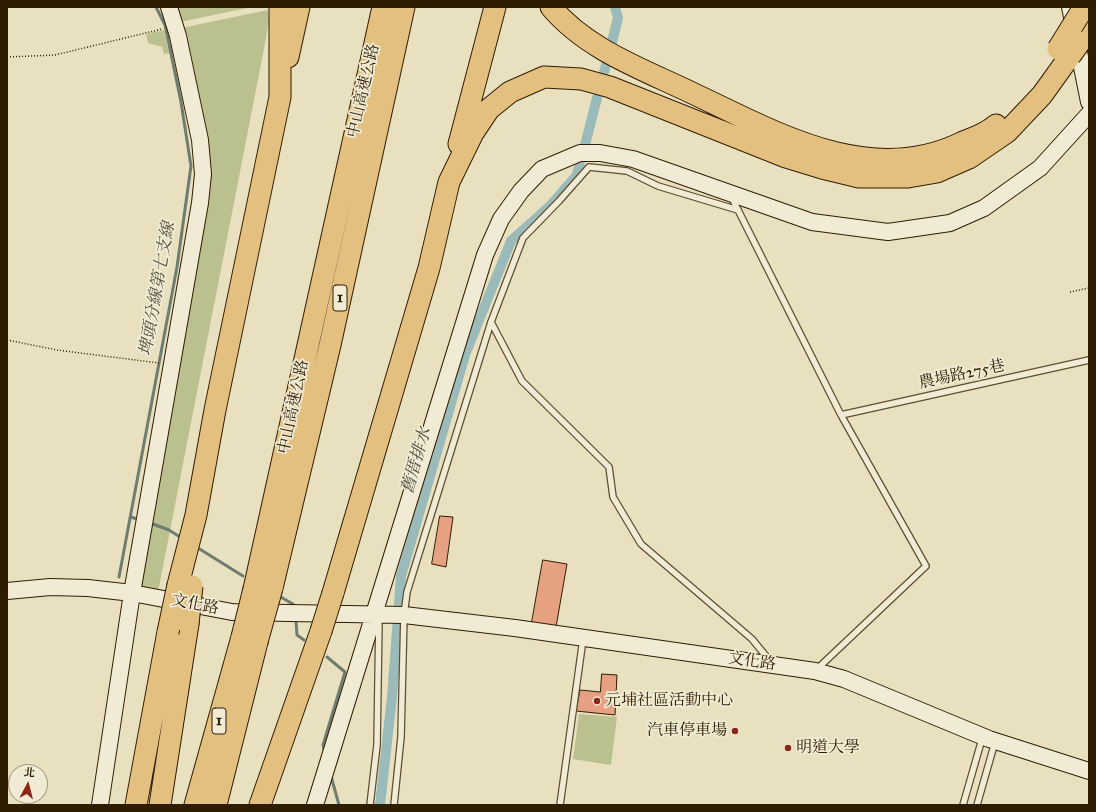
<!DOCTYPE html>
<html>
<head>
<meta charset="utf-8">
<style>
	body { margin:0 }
	#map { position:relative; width:1096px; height:812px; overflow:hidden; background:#e9e0bf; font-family:"IM FELL Great Primer","Noto Serif TC",serif }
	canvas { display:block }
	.frame { position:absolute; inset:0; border:8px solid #2f1d01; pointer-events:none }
	.north { position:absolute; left:8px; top:764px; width:40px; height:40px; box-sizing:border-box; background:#f1ebd5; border:1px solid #a39980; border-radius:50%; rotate:7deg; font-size:11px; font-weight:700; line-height:16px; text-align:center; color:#2f1d01 }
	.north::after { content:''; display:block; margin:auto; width:14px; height:18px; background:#8f2418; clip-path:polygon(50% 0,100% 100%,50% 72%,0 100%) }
</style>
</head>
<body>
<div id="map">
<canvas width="1096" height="812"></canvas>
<div class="frame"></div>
<div class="north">北</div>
</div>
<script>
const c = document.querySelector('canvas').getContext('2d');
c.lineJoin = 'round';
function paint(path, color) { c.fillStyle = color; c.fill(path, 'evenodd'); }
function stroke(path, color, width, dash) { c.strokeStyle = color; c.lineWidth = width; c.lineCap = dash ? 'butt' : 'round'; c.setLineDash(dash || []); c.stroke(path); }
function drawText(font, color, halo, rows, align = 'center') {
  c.font = font + ' "IM FELL Great Primer","Noto Serif TC",serif'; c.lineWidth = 3.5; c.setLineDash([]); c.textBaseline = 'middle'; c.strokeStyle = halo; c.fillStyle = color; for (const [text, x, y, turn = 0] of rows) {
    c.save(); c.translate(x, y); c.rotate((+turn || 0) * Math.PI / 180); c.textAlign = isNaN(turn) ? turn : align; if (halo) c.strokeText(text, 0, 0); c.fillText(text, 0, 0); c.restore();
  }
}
paint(new Path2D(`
	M174,7H252L180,22Z
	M268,10L269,21L263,54L158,592L139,589L202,236L181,28Z
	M164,30L169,53L164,54L162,47L148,43L146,34Z
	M579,714L617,717L611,765L573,759Z`), '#bac18f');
stroke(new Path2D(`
	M131,517L137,519
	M153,524L169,530L180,537
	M198,548L243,576
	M119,577L177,267L191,166L181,102L165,25L156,7
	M277,595L293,604
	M296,621L297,635L304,640
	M324,750L323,745L345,672L327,657
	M331,776L339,805`), '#6f7c70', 3);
stroke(new Path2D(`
	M611,46L618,18L615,7
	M604,72L608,59
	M585,145L597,98
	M380,805L392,697L401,576L465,355L511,241L550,206L577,175L580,162`), '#9abbba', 10);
const building = new Path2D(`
	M440,516L453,517L446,567L432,564Z
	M543,560L567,564L556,627L532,622Z
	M602,674L617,675L615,715L576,711L580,690L600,692Z`);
paint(building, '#e5a182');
stroke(building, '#2f1d01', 1);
const lane = new Path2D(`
	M732,198L841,415L926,566L816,670
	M491,322L522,381L609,467L613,497L641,544L752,639L770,661
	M841,415L1089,360
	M370,805L377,745L379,618
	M394,805L401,737L404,615L407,592L491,322L523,238L559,201L589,167L627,171L658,186L738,210
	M560,805L583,639
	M963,805L982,739
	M977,805L995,742`);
const secondary = new Path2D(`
	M1070,7L1089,102
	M7,591L50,587L88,588L132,593L232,612L404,615L515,628L815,671L844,679L989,739L1089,771
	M100,805L132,593L200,203L203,174L200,140L178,36L169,7
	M315,805L485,255L501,219L521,191L542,169L580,153H600L633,159L812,222L888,232L950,223L984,208L1040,168L1089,114`);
const highway = new Path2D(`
	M551,7C586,49 642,69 690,92C773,131 868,188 961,143C973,138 986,134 996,125
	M1080,42L1089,28
	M288,57L299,7
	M459,144L495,7
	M178,585L196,515L215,410L280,97V7
	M272,588L330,345L404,7
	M254,589L383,7
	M333,593L429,268L449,182L473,133L489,109L510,92L544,77L581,79L610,87L786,157L822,168L859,177H908L937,172L969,158L1007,132L1042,95L1070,56
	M136,805L168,632
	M160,805L188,624
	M195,805L242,637
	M216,805L257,642
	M260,805L321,631`);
stroke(lane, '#5e4e30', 8);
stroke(secondary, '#2f1d01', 18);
stroke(highway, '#2f1d01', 23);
stroke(new Path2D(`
	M7,57L55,55L162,29
	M1070,292L1089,288
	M7,340L57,350L159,363`), '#2f1d01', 1.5, [1, 2]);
stroke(lane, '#f1ebd5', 5.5);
stroke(secondary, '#f1ebd5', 16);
stroke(highway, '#e4c080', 21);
const highwayBridge = new Path2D(`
	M1058,49L1084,7
	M1070,56L1080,42
	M188,624L192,586
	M321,631L333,593
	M168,632L178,585
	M242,637L254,589
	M257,642L272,588`);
stroke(highwayBridge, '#2f1d01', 23, []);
stroke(highwayBridge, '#e4c080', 21);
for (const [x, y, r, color] of [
	[597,701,4,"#8f2418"],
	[735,731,4,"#8f2418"],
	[788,748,4,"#8f2418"]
]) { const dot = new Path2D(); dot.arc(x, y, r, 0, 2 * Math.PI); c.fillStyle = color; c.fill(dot); stroke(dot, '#f1ebd5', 1.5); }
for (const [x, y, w] of [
	[340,298,14],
	[219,721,14]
]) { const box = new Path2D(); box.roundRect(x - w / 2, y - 13, w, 26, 3); c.fillStyle = '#f1ebd5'; c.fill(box); stroke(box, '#2f1d01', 1); }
drawText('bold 15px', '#2f1d01', null, [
	["1",340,298],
	["1",219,721]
]);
drawText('16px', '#2f1d01', '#f1ebd5', [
	["中山高速公路",364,91,-77],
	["農場路275巷",962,375,-12],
	["中山高速公路",294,407,-78],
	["文化路",195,605,11],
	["文化路",752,662,8]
]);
drawText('16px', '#2f1d01', '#f1ebd5', [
	["元埔社區活動中心",605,701],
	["汽車停車場",727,731,"right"],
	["明道大學",796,748]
], 'left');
drawText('italic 17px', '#4f4c38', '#f1ebd5', [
	["埤頭分線第七支線",158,289,-80],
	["舊厝排水",417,461,-74]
]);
</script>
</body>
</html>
